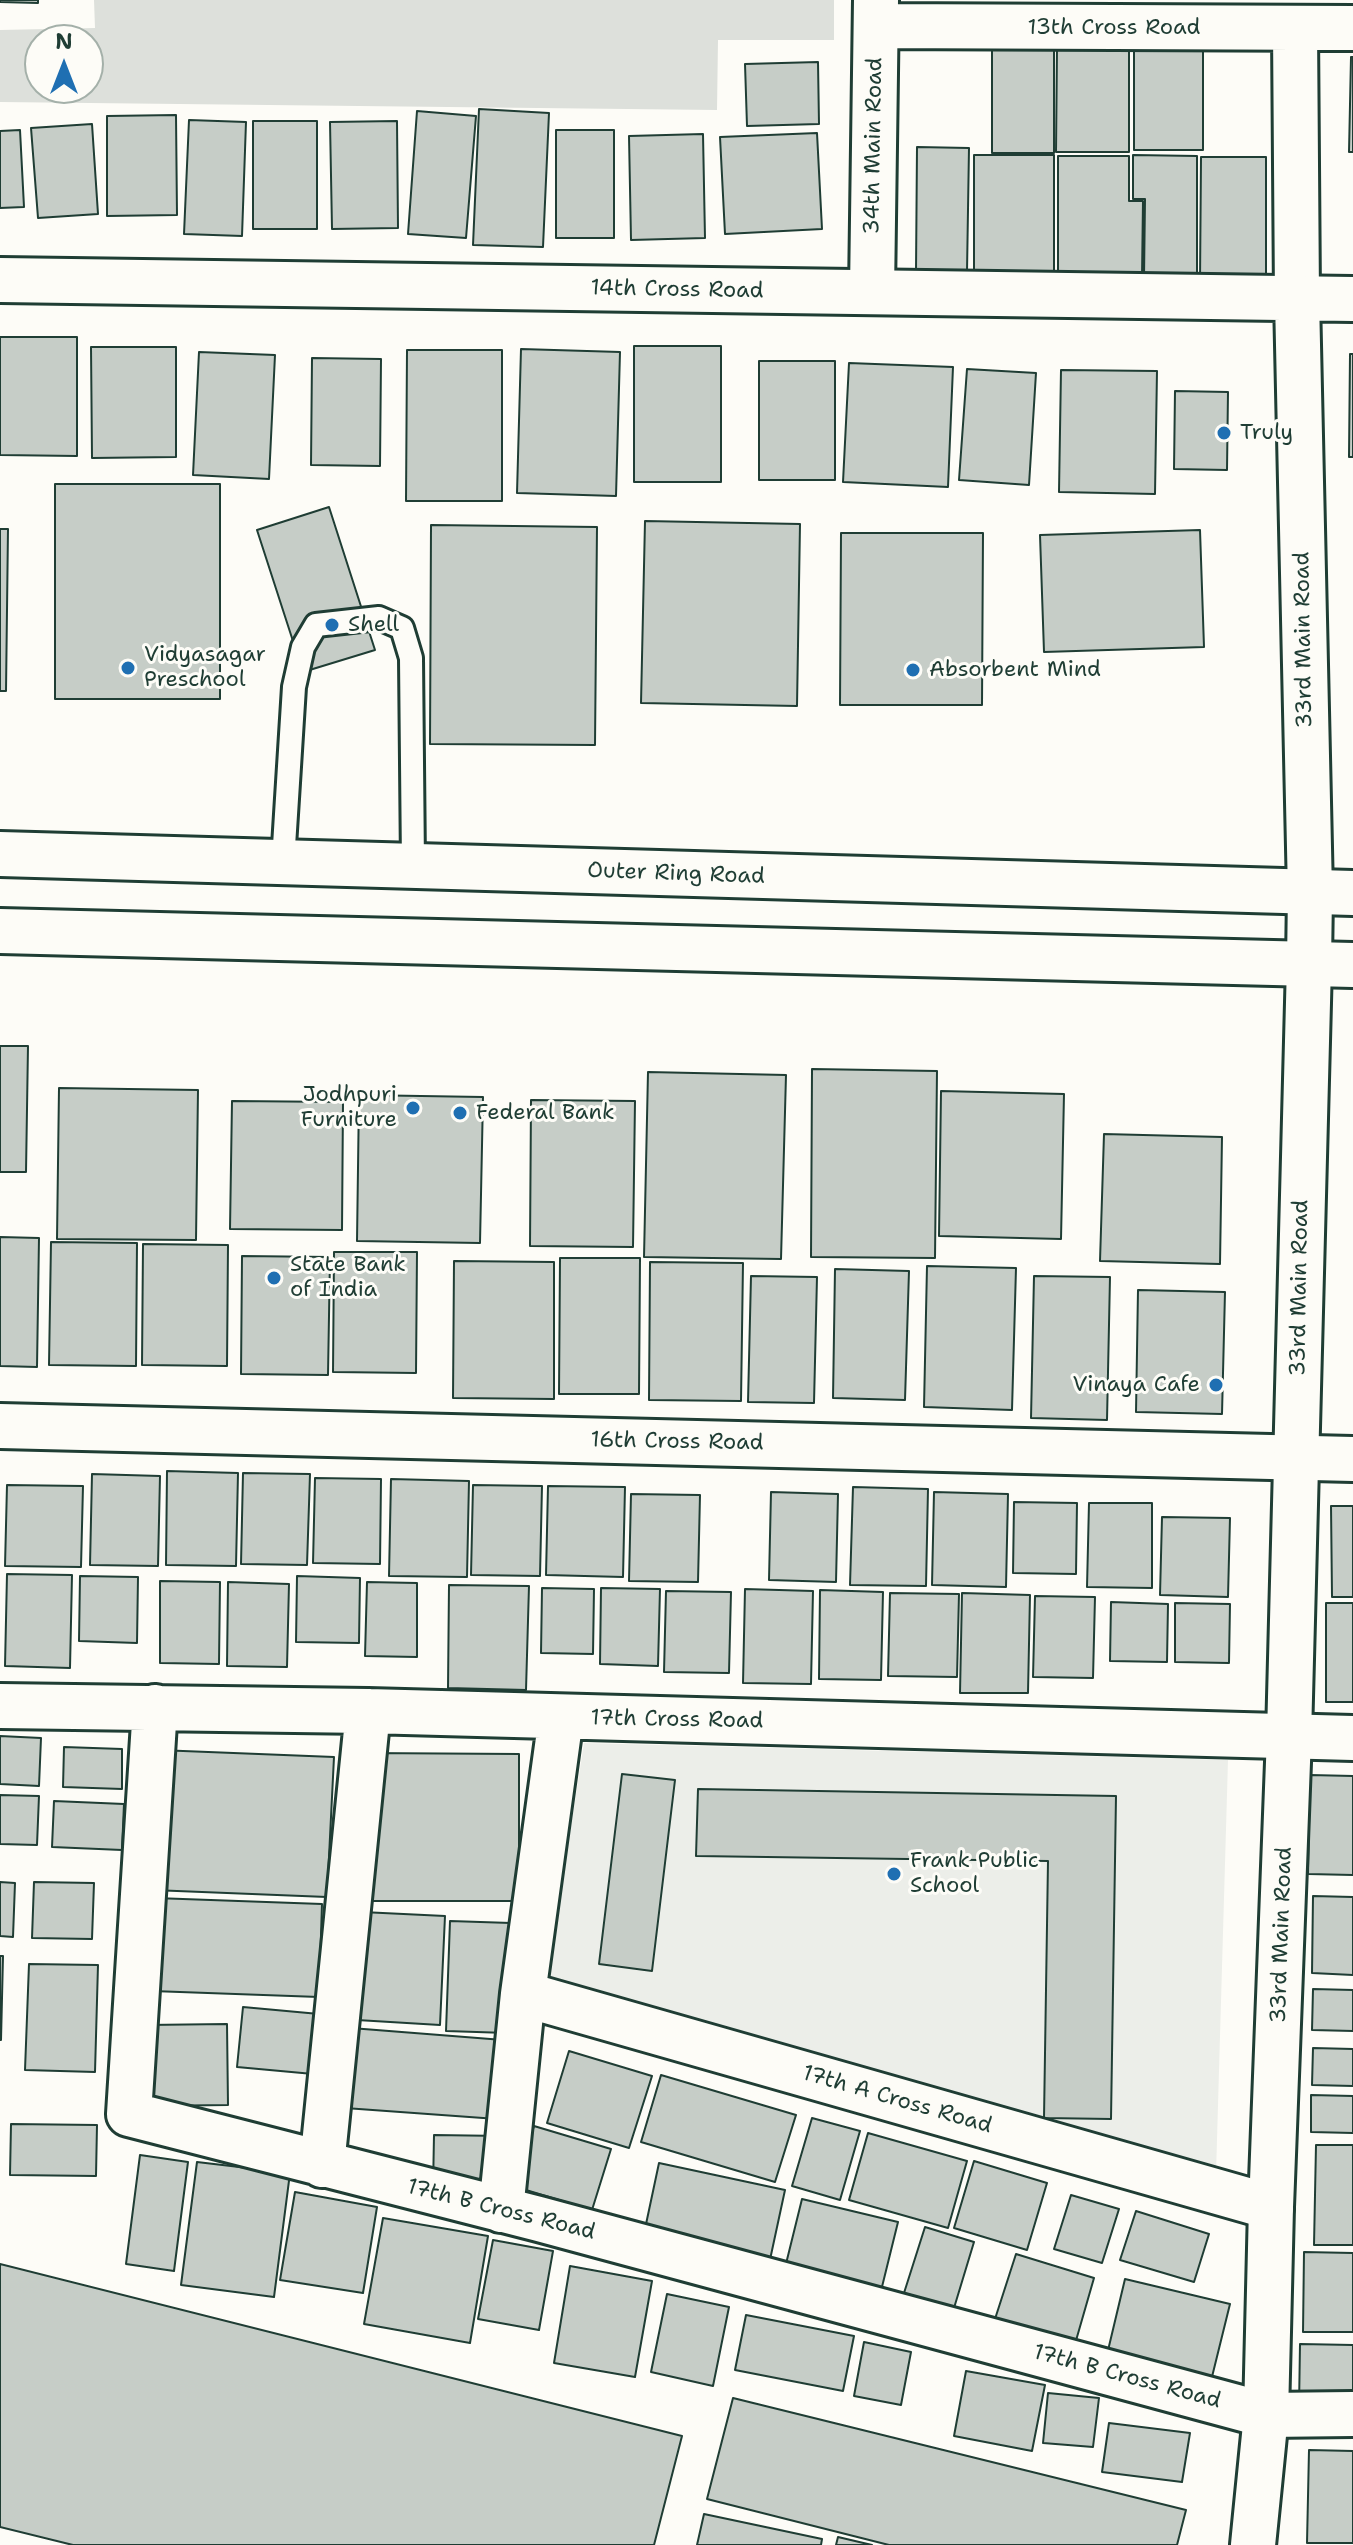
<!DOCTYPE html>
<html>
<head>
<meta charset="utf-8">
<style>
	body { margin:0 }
	#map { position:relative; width:1353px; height:2545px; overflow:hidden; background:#fdfcf7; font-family:"Shantell Sans",sans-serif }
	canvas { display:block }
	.north { position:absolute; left:24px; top:24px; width:80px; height:80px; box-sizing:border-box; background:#fdfcf7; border:2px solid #a4b0a9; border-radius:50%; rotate:0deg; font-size:22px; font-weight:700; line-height:32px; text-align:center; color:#1f3d34 }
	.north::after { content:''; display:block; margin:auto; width:28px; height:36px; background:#1f6fb2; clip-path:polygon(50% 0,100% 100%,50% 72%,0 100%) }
</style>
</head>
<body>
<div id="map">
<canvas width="1353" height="2545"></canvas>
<div class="north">N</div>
</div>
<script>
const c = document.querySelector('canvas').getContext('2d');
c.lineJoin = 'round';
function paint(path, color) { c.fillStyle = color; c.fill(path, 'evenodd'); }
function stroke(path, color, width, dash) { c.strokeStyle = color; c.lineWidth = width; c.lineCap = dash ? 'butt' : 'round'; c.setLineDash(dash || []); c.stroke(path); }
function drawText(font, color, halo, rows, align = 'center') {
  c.font = font + ' "Shantell Sans",sans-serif'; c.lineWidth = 6; c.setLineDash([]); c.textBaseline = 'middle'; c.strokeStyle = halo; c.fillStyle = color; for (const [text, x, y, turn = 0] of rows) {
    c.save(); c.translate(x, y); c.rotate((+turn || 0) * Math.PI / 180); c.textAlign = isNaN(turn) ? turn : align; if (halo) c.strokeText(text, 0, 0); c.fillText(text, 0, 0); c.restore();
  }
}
paint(new Path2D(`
	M584,1743L1228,1760L1216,2174L546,1987Z`), '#eceee9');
paint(new Path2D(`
	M94,0H834V40H718L717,110L0,102V30L95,28ZM40,40H88V88H40Z`), '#dde0db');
const building = new Path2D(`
	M0,0H38V3L0,2Z
	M992,46H1054V153H992Z
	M1057,46H1129V152H1056Z
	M1134,49H1203V150H1134Z
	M1351,57H1353V152H1349Z
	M818,62L819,124L747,126L745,64Z
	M479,109L549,113L543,247L473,245Z
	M417,111L476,116L466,238L408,234Z
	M176,115L177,215L107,216V116Z
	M189,120L246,122L242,236L184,234Z
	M253,121H317V229H253Z
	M397,121L398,228L332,229L330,122Z
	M92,124L98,214L38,218L31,128Z
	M20,130L24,207L0,208V131Z
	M556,130H614V238H556Z
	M817,133L822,229L725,234L720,137Z
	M703,134L705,238L631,240L629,136Z
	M917,147L969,148L967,272L916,271Z
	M974,155H1054V271H974Z
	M1133,155L1197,156V278H1144L1145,199H1133Z
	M1058,156H1129V201H1143L1142,277L1058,276Z
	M1201,157H1266V281H1200Z
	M0,337H77V456L0,455Z
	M634,346H721V482H634Z
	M91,347H176V457L92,458Z
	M521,349L620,352L616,496L517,493Z
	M407,350H502V501H406Z
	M199,352L275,355L269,479L193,475Z
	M1350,354H1353V457H1349Z
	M312,358L381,359L380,466L311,465Z
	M759,361H835V480H759Z
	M849,363L953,367L948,487L843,482Z
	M967,369L1036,373L1029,485L959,480Z
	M1061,370L1157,371L1155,494L1059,492Z
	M1175,391L1228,392L1227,470L1174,469Z
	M55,484H220V699H55Z
	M329,507L375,650L303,672L257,530Z
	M645,521L800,524L797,706L641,703Z
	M431,525L597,527L595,745L430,744Z
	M0,529H8L6,691H0Z
	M1200,530L1204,647L1044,652L1040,535Z
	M841,533H983L982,705H840Z
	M0,1046H28L26,1172H0Z
	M812,1069L937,1071L935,1258L811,1257Z
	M648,1072L786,1075L781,1259L644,1257Z
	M59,1088L198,1090L196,1240L57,1239Z
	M941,1091L1064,1094L1061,1239L939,1236Z
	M359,1095L483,1097L480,1243L357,1241Z
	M531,1100L635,1101L633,1247L530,1246Z
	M232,1101L343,1102L342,1230L230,1229Z
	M1104,1134L1222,1137L1220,1264L1100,1261Z
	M0,1237L39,1238L37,1367L0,1366Z
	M51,1242L137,1243L136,1366L49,1365Z
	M143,1244L228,1245L227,1366L142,1365Z
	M334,1252H417L416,1373L333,1372Z
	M242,1256L330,1257L328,1375L241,1374Z
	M560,1258H640L639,1394H559Z
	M454,1261L554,1262V1399L453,1398Z
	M650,1262L743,1263L741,1401L649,1400Z
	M927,1266L1016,1268L1012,1410L924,1407Z
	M835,1269L909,1271L905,1400L833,1398Z
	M751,1276L817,1277L814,1403L748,1402Z
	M1034,1276L1110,1277L1107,1420L1031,1418Z
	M1138,1290L1225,1292L1222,1414L1136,1412Z
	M167,1471L238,1473L236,1566L166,1565Z
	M243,1473L310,1474L307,1565L241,1564Z
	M92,1474L160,1476L158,1566L90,1565Z
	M315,1478L381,1479L380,1564L313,1563Z
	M391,1479L469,1481L467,1577L389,1576Z
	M7,1485L83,1486L81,1567L5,1566Z
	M473,1485L542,1486L540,1576L471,1575Z
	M548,1486L625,1487L623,1577L546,1575Z
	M853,1487L928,1489L926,1586L850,1585Z
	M771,1492L838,1494L836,1582L769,1580Z
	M934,1492L1008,1494L1006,1587L932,1585Z
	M631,1494L700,1495L698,1582L629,1581Z
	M1014,1502L1077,1503L1076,1574L1013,1573Z
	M1089,1503H1152V1588L1087,1587Z
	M1331,1506H1353V1597H1332Z
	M1162,1517L1230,1518L1228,1597L1160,1595Z
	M7,1574L72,1575L70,1668L5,1666Z
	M80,1576L138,1577L137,1643L79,1641Z
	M297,1576L360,1578L359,1643L296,1642Z
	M160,1581L220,1582L219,1664L160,1663Z
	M228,1582L289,1584L287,1667L227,1666Z
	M367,1582L417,1583V1657L365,1656Z
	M449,1585L529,1586L526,1690L448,1688Z
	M542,1588L594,1589L593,1654L541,1653Z
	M601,1588L660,1589L658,1666L600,1664Z
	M745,1589L813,1591L811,1684L743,1683Z
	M820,1590L883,1592L881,1680L819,1679Z
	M666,1591L731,1592L729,1673L664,1672Z
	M890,1593L959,1594L957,1677L888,1676Z
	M962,1593L1030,1595L1028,1693H960Z
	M1035,1596L1095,1597L1093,1678L1033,1677Z
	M1111,1602L1168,1604L1167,1662L1110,1661Z
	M1175,1603L1230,1604L1229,1663L1175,1662Z
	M1326,1603H1353V1702H1326Z
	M0,1736L41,1738L39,1786L0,1784Z
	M64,1747L122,1749V1789L63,1787Z
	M158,1750L334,1757L327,1897L152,1890Z
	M364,1753L519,1754V1901H363Z
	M622,1774L675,1780L652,1971L599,1964Z
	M1310,1775L1353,1776V1875L1308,1874Z
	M698,1789L1116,1796L1111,2119L1044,2118L1048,1861L696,1856Z
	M0,1795L39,1796L37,1845L0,1844Z
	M54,1801L124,1804L122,1850L52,1847Z
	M0,1882L15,1883L13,1937L0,1936Z
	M34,1882L94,1883L92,1939L32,1938Z
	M1313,1896L1353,1897V1975L1312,1973Z
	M155,1898L322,1904L319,1997L152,1991Z
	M362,1912L445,1916L440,2025L357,2020Z
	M450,1921L511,1923L507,2033L446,2031Z
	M0,1956H3L1,2040H0Z
	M29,1964L98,1965L95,2072L25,2070Z
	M1313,1989L1353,1990V2031L1312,2030Z
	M243,2007L319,2014L313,2074L237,2067Z
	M227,2024L228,2105L147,2106L146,2025Z
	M351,2028L503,2040L497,2119L345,2108Z
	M1313,2048L1353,2049V2086L1312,2085Z
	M569,2051L652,2076L629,2148L547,2123Z
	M661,2075L796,2115L775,2182L641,2142Z
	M1311,2095L1353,2096V2133L1311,2132Z
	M812,2118L860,2131L840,2200L792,2186Z
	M11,2124L97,2125L96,2176L10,2175Z
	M534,2126L611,2149L592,2210L516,2187Z
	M868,2133L967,2161L948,2228L849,2200Z
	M434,2135L503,2136L502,2190L433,2189Z
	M1316,2145H1353V2245H1314Z
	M140,2155L188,2162L174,2271L126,2264Z
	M974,2161L1047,2183L1027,2250L954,2228Z
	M197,2162L290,2173L274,2297L181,2285Z
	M659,2163L785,2190L768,2269L642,2243Z
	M295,2192L377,2207L363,2293L280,2280Z
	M1071,2195L1119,2209L1102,2263L1054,2249Z
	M802,2199L898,2222L879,2299L783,2276Z
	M1136,2211L1209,2234L1194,2282L1120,2260Z
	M383,2218L488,2236L470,2343L364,2324Z
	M925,2227L974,2242L954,2308L904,2293Z
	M493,2240L553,2251L539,2330L478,2319Z
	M1304,2252L1353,2253V2332H1303Z
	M1016,2254L1094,2278L1075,2344L995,2319Z
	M0,2264L682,2436L654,2545H73L0,2527Z
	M570,2266L652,2281L635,2377L554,2363Z
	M1125,2279L1230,2304L1209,2389L1105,2363Z
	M667,2294L729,2307L713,2386L651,2372Z
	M746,2315L854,2336L843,2391L735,2370Z
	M864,2342L911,2352L901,2405L854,2396Z
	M1300,2344L1353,2345V2409L1299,2408Z
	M966,2371L1045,2385L1032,2451L954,2436Z
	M1048,2393L1099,2398L1093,2447L1043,2443Z
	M733,2398L1186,2510L1177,2545H889L707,2499Z
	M1109,2423L1190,2433L1182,2482L1102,2472Z
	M1309,2450L1353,2451V2543H1307Z
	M704,2514L822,2539L821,2545H697Z
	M838,2537L872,2545H836Z`);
paint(building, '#c6cdc7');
stroke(building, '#1f3d34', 2);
const service = new Path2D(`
	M283,862L294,687L303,647L316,625L379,618L402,628L411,658L413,866`);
const minor = new Path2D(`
	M876,26L1353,28
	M1295,29L1297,299
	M872,292L876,0
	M0,1426L1353,1459
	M0,1706L368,1711L1353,1738
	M155,1707L129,2114L539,2219L1266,2415L1353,2414
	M523,1994L1271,2207
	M322,2165L368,1711
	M501,2210L523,1994L561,1717`);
const tertiary = new Path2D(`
	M0,280L1353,299
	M1253,2545L1266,2415L1271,2207L1289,1736L1309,964L1310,893L1297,299`);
const trunk = new Path2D(`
	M0,854L1353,893
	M0,931L1353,965`);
stroke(service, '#1f3d34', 28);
stroke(minor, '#1f3d34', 50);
stroke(tertiary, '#1f3d34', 50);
stroke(trunk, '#1f3d34', 50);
stroke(service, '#fdfcf7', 22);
stroke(minor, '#fdfcf7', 44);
stroke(tertiary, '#fdfcf7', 44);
stroke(trunk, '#fdfcf7', 44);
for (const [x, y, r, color] of [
	[1224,433,8,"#1f6fb2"],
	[332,625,8,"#1f6fb2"],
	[128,668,8,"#1f6fb2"],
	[913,670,8,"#1f6fb2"],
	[413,1108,8,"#1f6fb2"],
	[460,1113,8,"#1f6fb2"],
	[274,1278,8,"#1f6fb2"],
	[1216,1385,8,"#1f6fb2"],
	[894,1874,8,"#1f6fb2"]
]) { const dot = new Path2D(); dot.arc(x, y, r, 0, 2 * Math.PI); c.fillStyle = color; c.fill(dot); stroke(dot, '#fdfcf7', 3); }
drawText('22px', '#1f3d34', '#fdfcf7', [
	["13th Cross Road",1114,28],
	["34th Main Road",874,146,-89],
	["14th Cross Road",677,290,1],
	["33rd Main Road",1304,640,-91],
	["Outer Ring Road",676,874,2],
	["33rd Main Road",1300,1288,-89],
	["16th Cross Road",677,1442,1],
	["17th Cross Road",677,1720,1],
	["33rd Main Road",1282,1935,-88],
	["17th A Cross Road",897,2100,16],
	["17th B Cross Road",501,2210,14],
	["17th B Cross Road",1127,2377,15]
]);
drawText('22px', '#1f3d34', '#fdfcf7', [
	["Truly",1240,433],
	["Shell",348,625],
	["Vidyasagar",144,655],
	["Preschool",144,680],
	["Absorbent Mind",929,670],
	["Jodhpuri",397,1095,"right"],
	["Furniture",397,1120,"right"],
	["Federal Bank",476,1113],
	["State Bank",290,1265],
	["of India",290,1290],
	["Vinaya Cafe",1200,1385,"right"],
	["Frank Public",910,1861],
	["School",910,1886]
], 'left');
</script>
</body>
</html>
